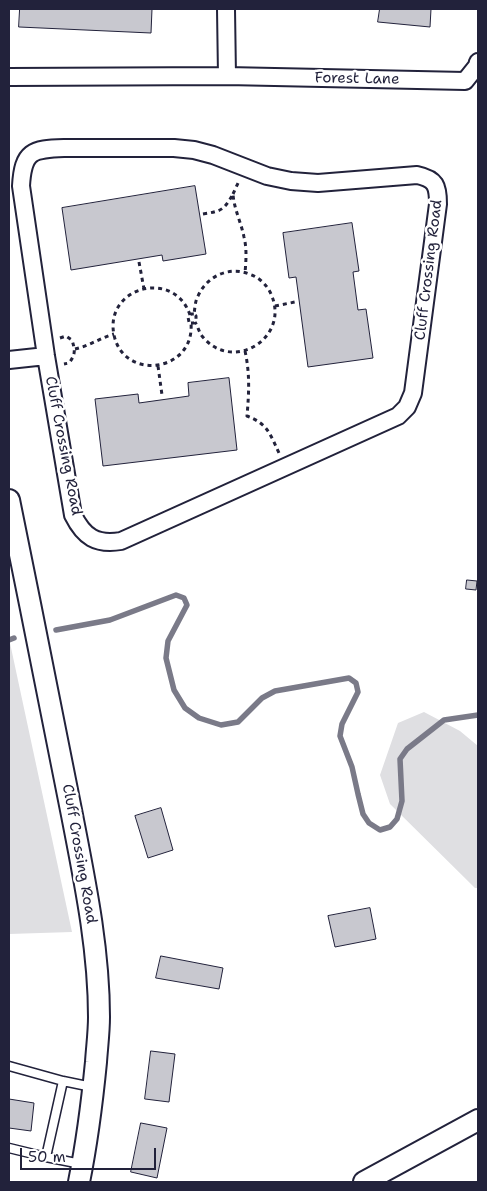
<!DOCTYPE html>
<html>
<head>
<meta charset="utf-8">
<style>
	body { margin:0 }
	#map { position:relative; width:487px; height:1191px; overflow:hidden; background:#fff; font-family:"Shantell Sans",sans-serif }
	canvas { display:block }
	.frame { position:absolute; inset:0; border:10px solid #22223b; pointer-events:none }
	.scale { position:absolute; left:20px; top:1148px; width:136px; height:22px; box-sizing:border-box; border:2px solid #22223b; border-top:0; padding-left:6px; font-size:15px; line-height:18px; white-space:nowrap; color:#22223b; -webkit-text-stroke:4px #fff; paint-order:stroke }
</style>
</head>
<body>
<div id="map">
<canvas width="487" height="1191"></canvas>
<div class="frame"></div>
<div class="scale">50 m</div>
</div>
<script>
const c = document.querySelector('canvas').getContext('2d');
c.lineJoin = 'round';
function paint(path, color) { c.fillStyle = color; c.fill(path, 'evenodd'); }
function stroke(path, color, width, dash) { c.strokeStyle = color; c.lineWidth = width; c.lineCap = dash ? 'butt' : 'round'; c.setLineDash(dash || []); c.stroke(path); }
function drawText(font, color, halo, rows, align = 'center') {
  c.font = font + ' "Shantell Sans",sans-serif'; c.lineWidth = 5; c.setLineDash([]); c.textBaseline = 'middle'; c.strokeStyle = halo; c.fillStyle = color; for (const [text, x, y, turn = 0] of rows) {
    c.save(); c.translate(x, y); c.rotate((+turn || 0) * Math.PI / 180); c.textAlign = isNaN(turn) ? turn : align; if (halo) c.strokeText(text, 0, 0); c.fillText(text, 0, 0); c.restore();
  }
}
paint(new Path2D(`
	M9,643H10L72,932L9,934Z
	M424,712L460,731L478,746V888H475L390,804L380,775L398,723Z`), '#dfdfe2');
stroke(new Path2D(`
	M56,630L110,620L176,595L184,598L187,605L168,641L166,658L174,690L185,708L199,718L221,725L238,722L262,698L275,691L349,678L356,683L358,692L342,724L340,736L352,767L358,794L363,814L369,823L380,830L390,827L397,819L402,801L400,759L407,749L444,720L478,715
	M9,640L14,638`), '#7a7a88', 5.5);
const building = new Path2D(`
	M20,9H152L151,33L19,27Z
	M380,9H431L430,27L378,22Z
	M195,186L206,254L163,261L162,255L71,270L62,208Z
	M352,223L359,271L353,272L358,310L366,309L373,358L308,367L296,277L289,278L283,233Z
	M229,378L237,450L103,466L95,399L138,394L139,403L189,396L188,383Z
	M467,580L477,581L476,590L466,589Z
	M161,808L173,850L148,858L135,816Z
	M370,908L376,939L335,947L328,916Z
	M161,956L223,968L219,989L156,978Z
	M151,1051L175,1054L169,1102L145,1099Z
	M9,1099L34,1103L31,1131L9,1128Z
	M141,1123L167,1128L157,1178L131,1172Z`);
paint(building, '#c8c8cf');
stroke(building, '#22223b', 1);
const service = new Path2D(`
	M9,1066L63,1081L92,1087
	M9,1148L46,1157L63,1081
	M46,1157L81,1164`);
const minor = new Path2D(`
	M226,9L227,76
	M9,77L227,76L465,81L477,66L478,62
	M64,148H174L194,150L213,155L267,176L291,181L318,183L417,175C436,179 438,186 438,204L413,393L407,407L398,416L121,541C96,545 84,537 73,515L46,356L21,186C23,151 32,149 64,148Z
	M9,360L46,356`);
const tertiary = new Path2D(`
	M9,500C30,605 52,710 72,815C85,882 99,949 99,1017C99,1032 97,1047 96,1062C92,1103 87,1142 79,1182
	M364,1182L478,1120`);
stroke(service, '#22223b', 11);
stroke(minor, '#22223b', 20);
stroke(tertiary, '#22223b', 24);
stroke(new Path2D(`
	M233,194L239,181
	M203,214C222,211 224,210 233,194C234,209 241,222 244,237C247,249 246,261 245,273
	M139,262L144,289
	M275,306L295,302
	M190,315C174,268 104,287 114,335C124,382 195,372 191,323L189,322L188,317L191,314H194
	M191,323H194L196,321V316L194,314C195,308 195,301 198,296C207,276 229,266 249,274C259,277 267,285 271,294C291,338 232,374 202,336C199,332 198,327 195,322
	M60,338L66,336L72,340C75,350 76,354 69,363L64,364
	M75,349C89,346 100,338 114,334
	M245,351C250,374 249,392 247,416C268,424 270,434 279,453
	M158,366L162,395`), '#22223b', 3, [4, 4]);
stroke(service, '#fff', 8);
stroke(minor, '#fff', 16);
stroke(tertiary, '#fff', 20);
drawText('15px', '#22223b', '#fff', [
	["Forest Lane",357,79,1],
	["Cluff Crossing Road",429,270,-83],
	["Cluff Crossing Road",63,446,79],
	["Cluff Crossing Road",79,854,80]
]);
</script>
</body>
</html>
